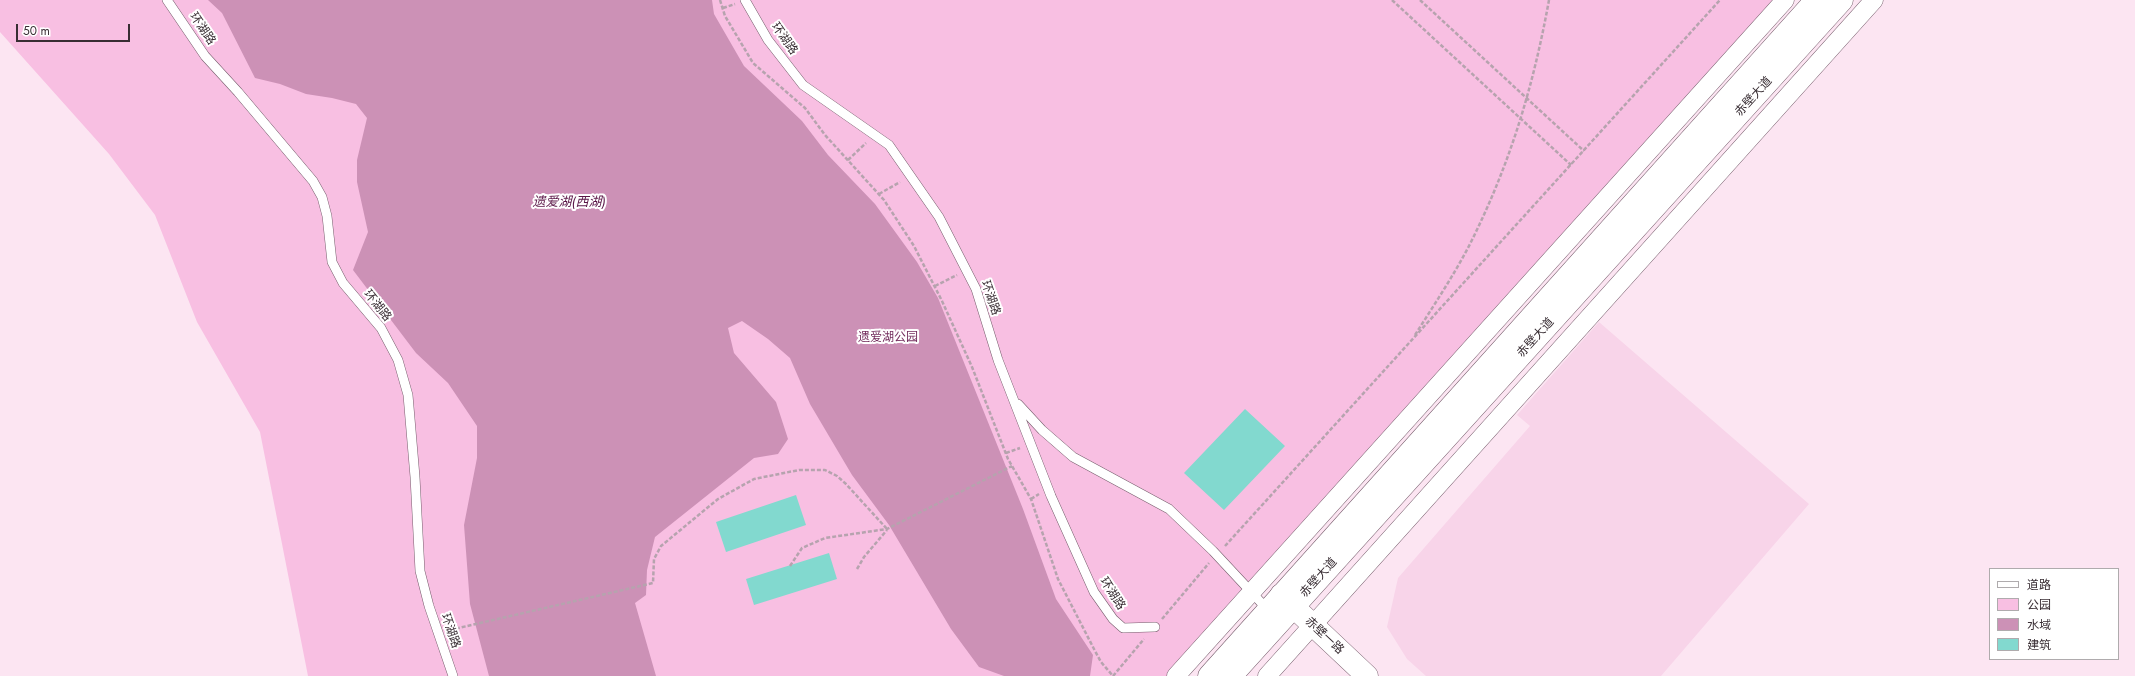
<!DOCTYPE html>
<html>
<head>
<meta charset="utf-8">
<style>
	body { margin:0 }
	#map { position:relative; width:2135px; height:676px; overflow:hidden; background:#fce5f2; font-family:Jost,"Noto Sans SC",sans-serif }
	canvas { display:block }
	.legend { position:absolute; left:1989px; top:568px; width:130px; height:92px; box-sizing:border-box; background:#fff; border:1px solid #afabad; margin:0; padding:5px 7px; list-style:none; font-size:12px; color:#382d33 }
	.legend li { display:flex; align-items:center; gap:8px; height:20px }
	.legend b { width:20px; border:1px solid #afabad }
	.scale { position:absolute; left:16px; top:24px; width:114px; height:18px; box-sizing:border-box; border:2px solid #382d33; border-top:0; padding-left:5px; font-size:12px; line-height:14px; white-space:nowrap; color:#382d33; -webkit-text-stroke:3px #fff; paint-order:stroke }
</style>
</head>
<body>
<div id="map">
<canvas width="2135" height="676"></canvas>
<ul class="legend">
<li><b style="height:5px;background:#fff"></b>道路</li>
<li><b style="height:11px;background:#f8bfe2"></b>公园</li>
<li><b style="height:11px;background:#cc91b6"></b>水域</li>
<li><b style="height:11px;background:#82d9cf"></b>建筑</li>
</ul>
<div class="scale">50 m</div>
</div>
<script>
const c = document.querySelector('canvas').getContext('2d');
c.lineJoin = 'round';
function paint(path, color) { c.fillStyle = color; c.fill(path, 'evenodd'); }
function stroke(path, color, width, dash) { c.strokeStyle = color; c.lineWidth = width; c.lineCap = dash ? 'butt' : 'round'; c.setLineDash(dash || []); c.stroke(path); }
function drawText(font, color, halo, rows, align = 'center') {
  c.font = font + ' Jost,"Noto Sans SC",sans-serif'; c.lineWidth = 4; c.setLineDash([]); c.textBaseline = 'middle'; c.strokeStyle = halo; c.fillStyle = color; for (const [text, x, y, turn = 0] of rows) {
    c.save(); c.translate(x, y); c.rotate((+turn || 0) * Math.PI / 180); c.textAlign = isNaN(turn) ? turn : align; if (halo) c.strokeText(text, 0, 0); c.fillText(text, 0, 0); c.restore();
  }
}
paint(new Path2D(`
	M1599,322L1809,504L1661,676H1426L1407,659L1387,627L1398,578L1530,426L1517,415Z`), '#f8d4e9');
paint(new Path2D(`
	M0,0H1777L1168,676H308L260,432L197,322L155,215L109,154L0,32Z`), '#f8bfe2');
paint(new Path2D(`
	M208,0H712L714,14L744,66L802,121L828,155L875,204L917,262L938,298L1023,509L1056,599L1093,655L1090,676H1004L979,667L951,629L889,525L852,475L810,404L790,358L768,339L742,321L728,328L734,353L776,402L788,439L778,454L754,458L655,537L647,570L646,595L635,603L656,676H489L470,604L464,525L477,458V426L448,383L416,353L353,270L368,232L357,182V160L367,118L356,104L332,98L306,94L280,84L255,78L222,13Z`), '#cc91b6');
paint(new Path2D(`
	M1245,409L1285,446L1224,510L1184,473Z
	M796,495L806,525L726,552L716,522Z
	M829,553L837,579L754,605L746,579Z`), '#82d9cf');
const service = new Path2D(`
	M167,0L205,56L238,92L313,181L322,197L327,216L332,262L343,283L381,328L398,360L408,395L415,477L420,571L429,606L453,676
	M745,0L768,40L803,85L889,145L939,217L976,289L998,360L1051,496L1094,592L1113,619L1123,628L1155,627
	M1018,404L1042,430L1073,457L1169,509L1213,551L1268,610`);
const minor = new Path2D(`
	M1176,676L1785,0
	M1267,676L1874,0`);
const tertiary = new Path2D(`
	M1281,595L1367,676`);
const secondary = new Path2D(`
	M1209,676L1816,0
	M1231,676L1842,0`);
stroke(service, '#775e6d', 10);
stroke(minor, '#775e6d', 19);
stroke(tertiary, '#775e6d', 23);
stroke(secondary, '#775e6d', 23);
stroke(new Path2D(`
	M720,0L725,16L753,63L805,108L825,135L884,200L914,246L942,301L972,367L1008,459L1031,499L1058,579L1094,649L1101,662L1113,676
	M1392,0L1571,165
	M1420,0L1584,151
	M723,8L735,4
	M848,160L866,143
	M879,194L900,182
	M935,286L957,275
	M1415,335C1434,305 1454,275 1470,244C1510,164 1533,88 1549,0
	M1006,453L1020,448
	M1031,499L1039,494
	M1225,546L1720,0
	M790,566L802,548L825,538L887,529L1012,466
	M857,569L864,557L887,530
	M1162,619L1209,563
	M450,630L653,583L654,559L661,546L718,499L754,479L799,470H825L837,476L846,484L887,529
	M1113,676L1144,639`), '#b6a3ae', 2.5, [4, 2]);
stroke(service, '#fff', 9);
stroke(minor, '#fff', 18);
stroke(tertiary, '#fff', 22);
stroke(secondary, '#fff', 22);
drawText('12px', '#382d33', '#fff', [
	["环湖路",202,29,56],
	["环湖路",784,39,55],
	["赤壁大道",1754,97,-48],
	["环湖路",990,298,71],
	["环湖路",377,306,51],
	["赤壁大道",1536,338,-48],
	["赤壁大道",1319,578,-48],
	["环湖路",1112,594,57],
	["环湖路",450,631,71],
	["赤壁一路",1324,636,43]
]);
drawText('12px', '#732d5d', '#fff', [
	["遗爱湖公园",888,338]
]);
drawText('italic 13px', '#5a1647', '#fff', [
	["遗爱湖(西湖)",569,203]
]);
</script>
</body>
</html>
